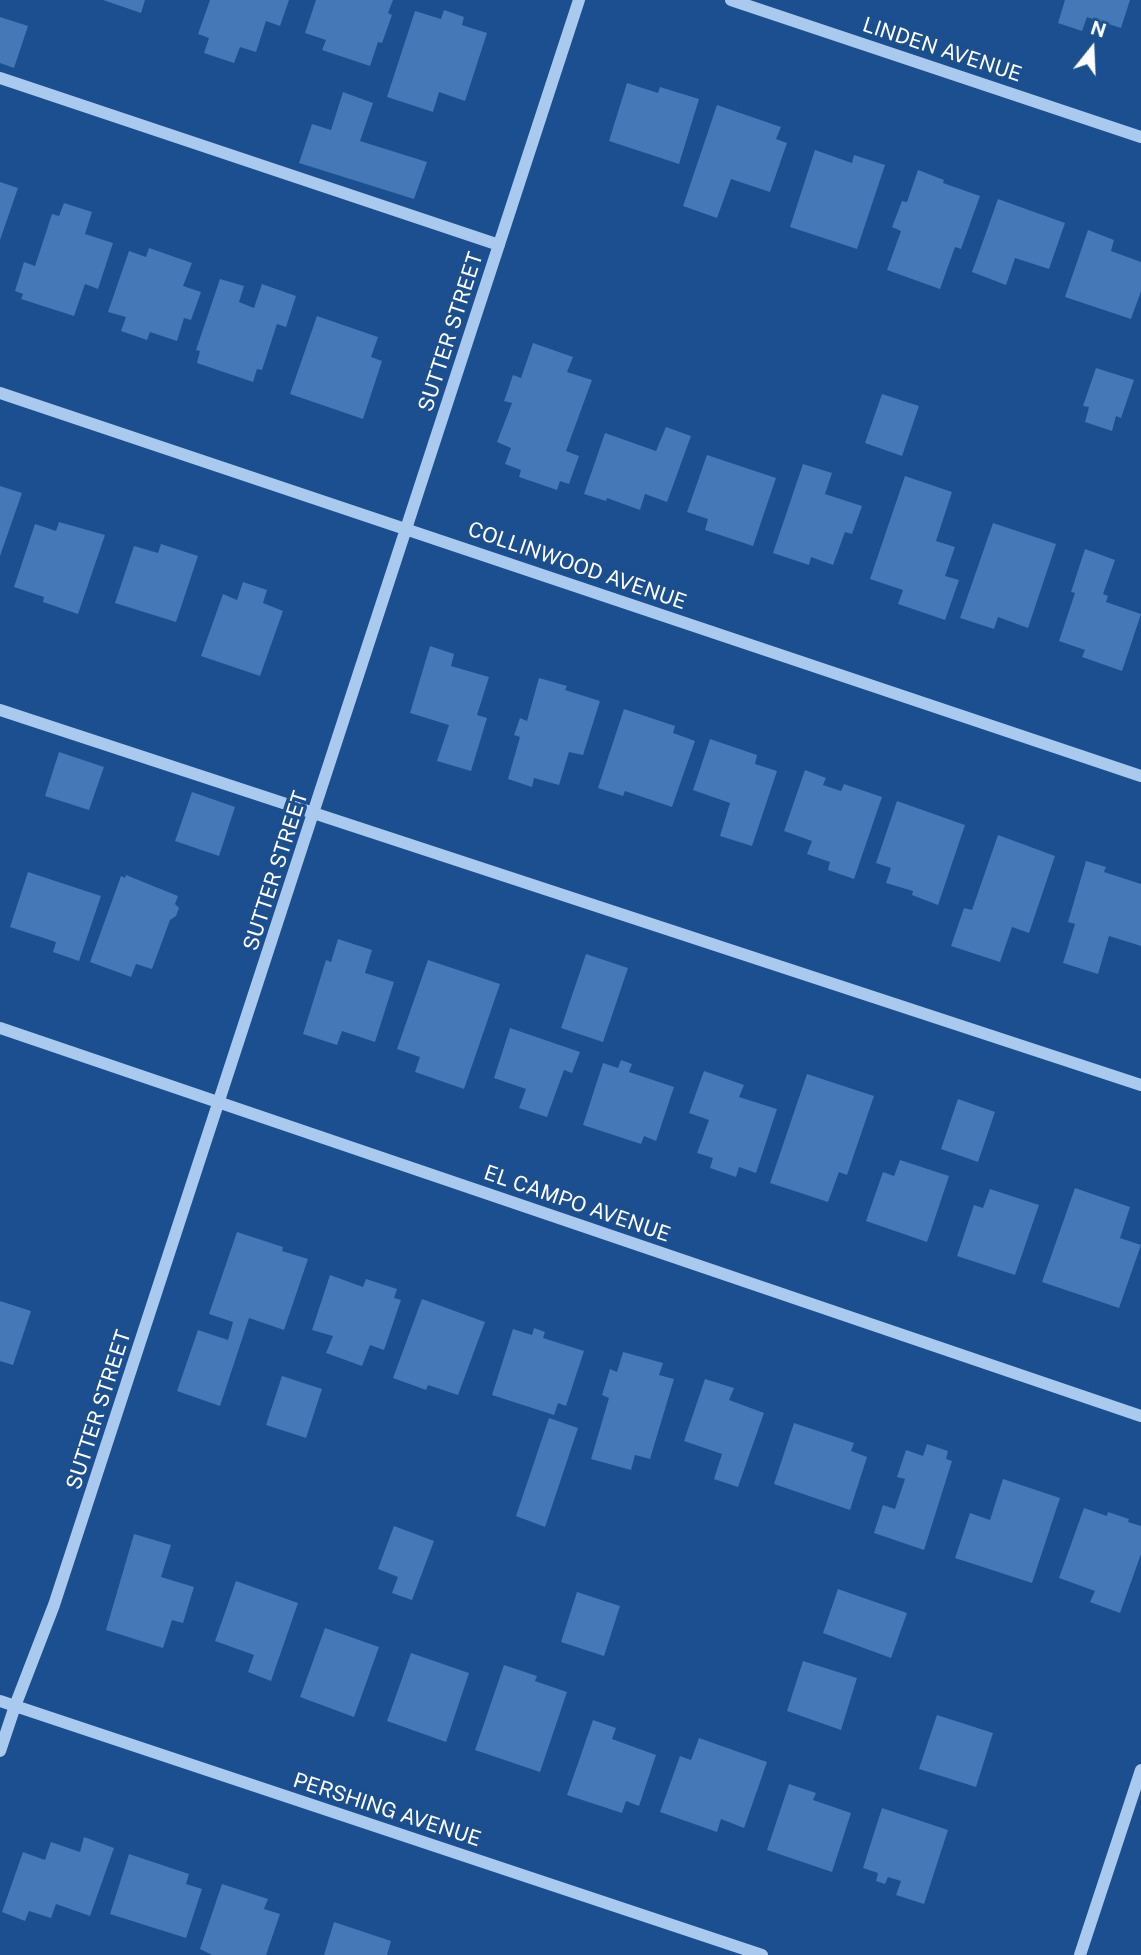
<!DOCTYPE html>
<html>
<head>
<meta charset="utf-8">
<style>
	body { margin:0 }
	#map { position:relative; width:1141px; height:1955px; overflow:hidden; background:#1b4f8f; font-family:"Public Sans",sans-serif }
	canvas { display:block }
	.north { position:absolute; left:1057px; top:14px; width:70px; height:70px; -webkit-text-stroke:5px #1b4f8f; paint-order:stroke; rotate:18deg; font-size:19px; font-weight:700; line-height:28px; text-align:center; color:#fff }
	.north::after { content:''; display:block; margin:auto; width:24px; height:32px; background:#fff; clip-path:polygon(50% 0,100% 100%,50% 72%,0 100%) }
</style>
</head>
<body>
<div id="map">
<canvas width="1141" height="1955"></canvas>
<div class="north">N</div>
</div>
<script>
const c = document.querySelector('canvas').getContext('2d');
c.lineJoin = 'round';
function paint(path, color) { c.fillStyle = color; c.fill(path, 'evenodd'); }
function stroke(path, color, width, dash) { c.strokeStyle = color; c.lineWidth = width; c.lineCap = dash ? 'butt' : 'round'; c.setLineDash(dash || []); c.stroke(path); }
function drawText(font, color, halo, rows, align = 'center') {
  c.font = font + ' "Public Sans",sans-serif'; c.lineWidth = 7; c.setLineDash([]); c.textBaseline = 'middle'; c.strokeStyle = halo; c.fillStyle = color; for (const [text, x, y, turn = 0] of rows) {
    c.save(); c.translate(x, y); c.rotate((+turn || 0) * Math.PI / 180); c.textAlign = isNaN(turn) ? turn : align; if (halo) c.strokeText(text, 0, 0); c.fillText(text, 0, 0); c.restore();
  }
}
paint(new Path2D(`
	M103,0H145L141,13Z
	M210,0H289L280,26L266,21L256,52L240,47L234,63L204,53L209,38L198,34Z
	M316,0H393L388,13L392,15L382,43L378,42L370,66L322,50L326,40L305,33Z
	M1065,0H1130L1121,28L1087,17L1082,31L1058,23Z
	M444,10L464,17L462,25L487,33L465,101L439,92L433,112L387,97L415,11L441,19Z
	M0,17L28,26L14,68L0,63Z
	M627,83L658,93L660,87L699,99L679,164L609,141Z
	M343,92L373,103L360,141L427,162L414,199L299,163L312,124L331,130Z
	M717,105L781,127L776,139L787,143L770,192L731,179L717,218L683,206Z
	M815,150L852,163L854,155L885,165L857,249L790,227Z
	M918,170L944,180L943,183L980,196L961,249L955,247L940,289L887,270L901,231L892,227L902,201L907,202Z
	M0,182L18,188L0,240Z
	M998,199L1065,223L1049,269L1015,258L1006,285L972,272Z
	M64,203L92,212L85,234L113,243L98,289L85,284L74,316L21,299L23,294L15,291L24,262L35,266L52,214L59,216Z
	M1088,230L1114,240L1111,251L1141,262V291L1131,319L1065,297Z
	M149,248L192,263L183,286L201,292L191,320L184,318L177,341L150,332L147,340L121,331L126,317L108,312L129,251L146,257Z
	M220,279L244,286L239,302L254,308L262,284L296,296L286,327L277,324L262,370L257,369L253,382L197,363L200,351L196,350Z
	M317,316L378,337L371,357L382,361L363,419L290,394Z
	M533,343L573,357L567,372L592,380L566,451L579,456L569,484L560,481L557,490L519,477L521,470L505,464L511,448L497,442L512,403L504,401L513,375L521,378Z
	M1096,368L1134,380L1121,418L1116,416L1112,431L1085,422L1089,407L1083,406Z
	M882,394L919,406L902,456L865,443Z
	M666,427L691,436L667,502L645,494L640,510L607,498L606,501L584,494L605,433L656,451Z
	M707,455L776,478L753,546L705,530L708,519L687,512Z
	M803,464L832,473L825,494L862,506L852,534L845,532L833,565L811,557L809,565L773,553Z
	M905,476L952,492L936,541L955,547L945,576L959,580L945,620L898,604L903,590L870,579Z
	M0,486L22,493L0,556Z
	M59,522L105,535L78,614L43,602L44,597L14,587L35,524L56,531Z
	M993,523L1056,544L1028,628L998,617L994,629L960,618Z
	M161,544L198,556L176,622L115,603L134,546L158,553Z
	M1085,549L1115,560L1103,594L1108,596L1106,602L1141,614L1122,671L1082,657L1085,650L1059,641L1075,593L1071,592Z
	M243,582L267,590L263,603L283,611L260,676L201,656L223,594L237,600Z
	M430,646L454,654L451,666L489,677L477,715L487,718L471,771L437,761L449,725L410,713Z
	M539,678L567,686L565,690L600,701L583,755L569,752L559,785L534,778L532,787L508,779L520,737L514,735L520,718L527,721Z
	M624,709L675,726L673,733L695,741L672,807L625,791L623,796L598,788Z
	M710,739L757,755L755,764L777,771L752,846L720,836L730,803L693,790Z
	M59,752L104,767L89,810L45,796Z
	M805,770L826,778L823,785L841,791L844,784L882,797L854,879L828,870L830,862L807,854L812,841L784,831Z
	M192,792L235,807L219,856L175,841Z
	M897,801L965,825L938,905L912,895L913,891L886,883L891,868L876,863Z
	M998,835L1055,856L1029,933L1012,927L1000,962L951,946L964,908L972,910Z
	M1086,861L1106,867L1104,872L1141,884V946L1109,936L1098,974L1063,963L1075,924L1068,922Z
	M28,872L101,896L79,961L53,952L56,942L10,927Z
	M126,875L178,896L175,904L179,908L176,916L170,920L152,969L136,964L131,977L90,962L121,876L125,878Z
	M338,939L372,950L365,973L394,982L375,1042L342,1031L337,1045L303,1034L326,960L331,962Z
	M586,954L628,968L603,1042L561,1028Z
	M428,960L500,984L464,1089L415,1072L420,1057L397,1049Z
	M510,1028L580,1052L572,1073L564,1070L547,1117L519,1108L526,1089L494,1078Z
	M621,1060L632,1064L629,1072L674,1087L656,1141L644,1136L641,1144L583,1125L603,1063L618,1068Z
	M704,1071L744,1085L739,1097L777,1109L756,1173L739,1167L736,1177L710,1168L713,1158L697,1153L709,1120L689,1113Z
	M807,1074L874,1096L847,1175L839,1172L828,1202L770,1183Z
	M958,1099L995,1112L978,1162L941,1149Z
	M900,1160L949,1176L927,1242L866,1221L883,1172L894,1176Z
	M1075,1188L1130,1207L1120,1238L1141,1245L1119,1308L1042,1282Z
	M990,1189L1039,1205L1015,1275L957,1256L974,1205L983,1208Z
	M237,1232L283,1247L282,1251L308,1259L284,1330L249,1318L220,1406L177,1391L198,1330L228,1340L233,1322L209,1314Z
	M330,1275L363,1287L366,1279L397,1289L394,1298L401,1300L384,1350L370,1345L362,1366L326,1353L333,1336L312,1330Z
	M422,1299L485,1322L458,1395L428,1385L426,1390L393,1378Z
	M0,1301L31,1311L13,1365L0,1361Z
	M534,1328L545,1332L543,1338L584,1351L566,1406L558,1403L554,1415L492,1395L513,1329L532,1335Z
	M623,1352L663,1363L659,1375L674,1379L650,1459L635,1455L631,1470L591,1459L609,1398L602,1395L610,1369L617,1372Z
	M282,1376L322,1389L306,1438L266,1425Z
	M705,1379L734,1388L729,1400L764,1413L738,1487L714,1479L722,1454L684,1441Z
	M549,1418L578,1428L545,1527L516,1516Z
	M794,1423L854,1443L851,1451L867,1457L850,1510L774,1484Z
	M927,1444L948,1451L946,1459L952,1461L924,1550L874,1533L883,1505L895,1509L905,1479L897,1477L906,1450L923,1456Z
	M1003,1479L1060,1498L1032,1583L955,1558L970,1513L990,1520Z
	M1084,1508L1107,1516L1108,1512L1129,1519L1128,1522L1141,1526V1554L1120,1613L1090,1602L1095,1591L1059,1578Z
	M394,1526L434,1541L412,1600L392,1593L398,1577L378,1569Z
	M134,1534L171,1545L161,1577L194,1587L183,1623L172,1620L163,1648L106,1630Z
	M236,1581L298,1603L271,1681L248,1672L254,1655L215,1641Z
	M838,1589L907,1613L891,1658L823,1633Z
	M577,1592L620,1606L604,1656L561,1642Z
	M325,1628L379,1647L354,1717L300,1697Z
	M411,1653L469,1673L446,1742L387,1721Z
	M803,1661L857,1678L841,1730L787,1711Z
	M504,1665L537,1676L535,1681L567,1692L540,1772L475,1750Z
	M937,1715L993,1733L976,1787L919,1769Z
	M593,1720L616,1728L612,1739L656,1755L639,1806L626,1801L622,1813L567,1795Z
	M699,1738L767,1762L744,1828L721,1819L717,1832L660,1812L680,1756L691,1760Z
	M789,1784L816,1793L813,1800L851,1813L832,1872L767,1850Z
	M882,1808L948,1830L924,1904L896,1895L901,1881L888,1877L885,1884L876,1881L878,1873L863,1868Z
	M84,1837L114,1848L90,1916L56,1904L51,1918L29,1911L25,1921L2,1912L23,1852L45,1860L51,1842L80,1852Z
	M129,1854L189,1874L186,1884L202,1889L186,1938L110,1914Z
	M222,1884L268,1899L264,1909L280,1914L266,1955H212L200,1949Z
	M334,1922L391,1941L387,1955H324Z`), '#4478b7');
stroke(new Path2D(`
	M731,0L1141,137
	M0,78L499,245
	M0,393L1141,776
	M0,710L1141,1085
	M0,1028L1141,1416
	M0,1701L762,1955
	M0,1751L15,1706L54,1605L579,0
	M1080,1955L1141,1770`), '#a9c9ee', 12);
drawText('21px', '#fff', '#1b4f8f', [
	["LINDEN AVENUE",942,50,18],
	["SUTTER STREET",451,332,-72],
	["COLLINWOOD AVENUE",577,566,19],
	["SUTTER STREET",276,871,-72],
	["EL CAMPO AVENUE",577,1204,19],
	["SUTTER STREET",99,1410,-72],
	["PERSHING AVENUE",387,1810,18]
]);
</script>
</body>
</html>
